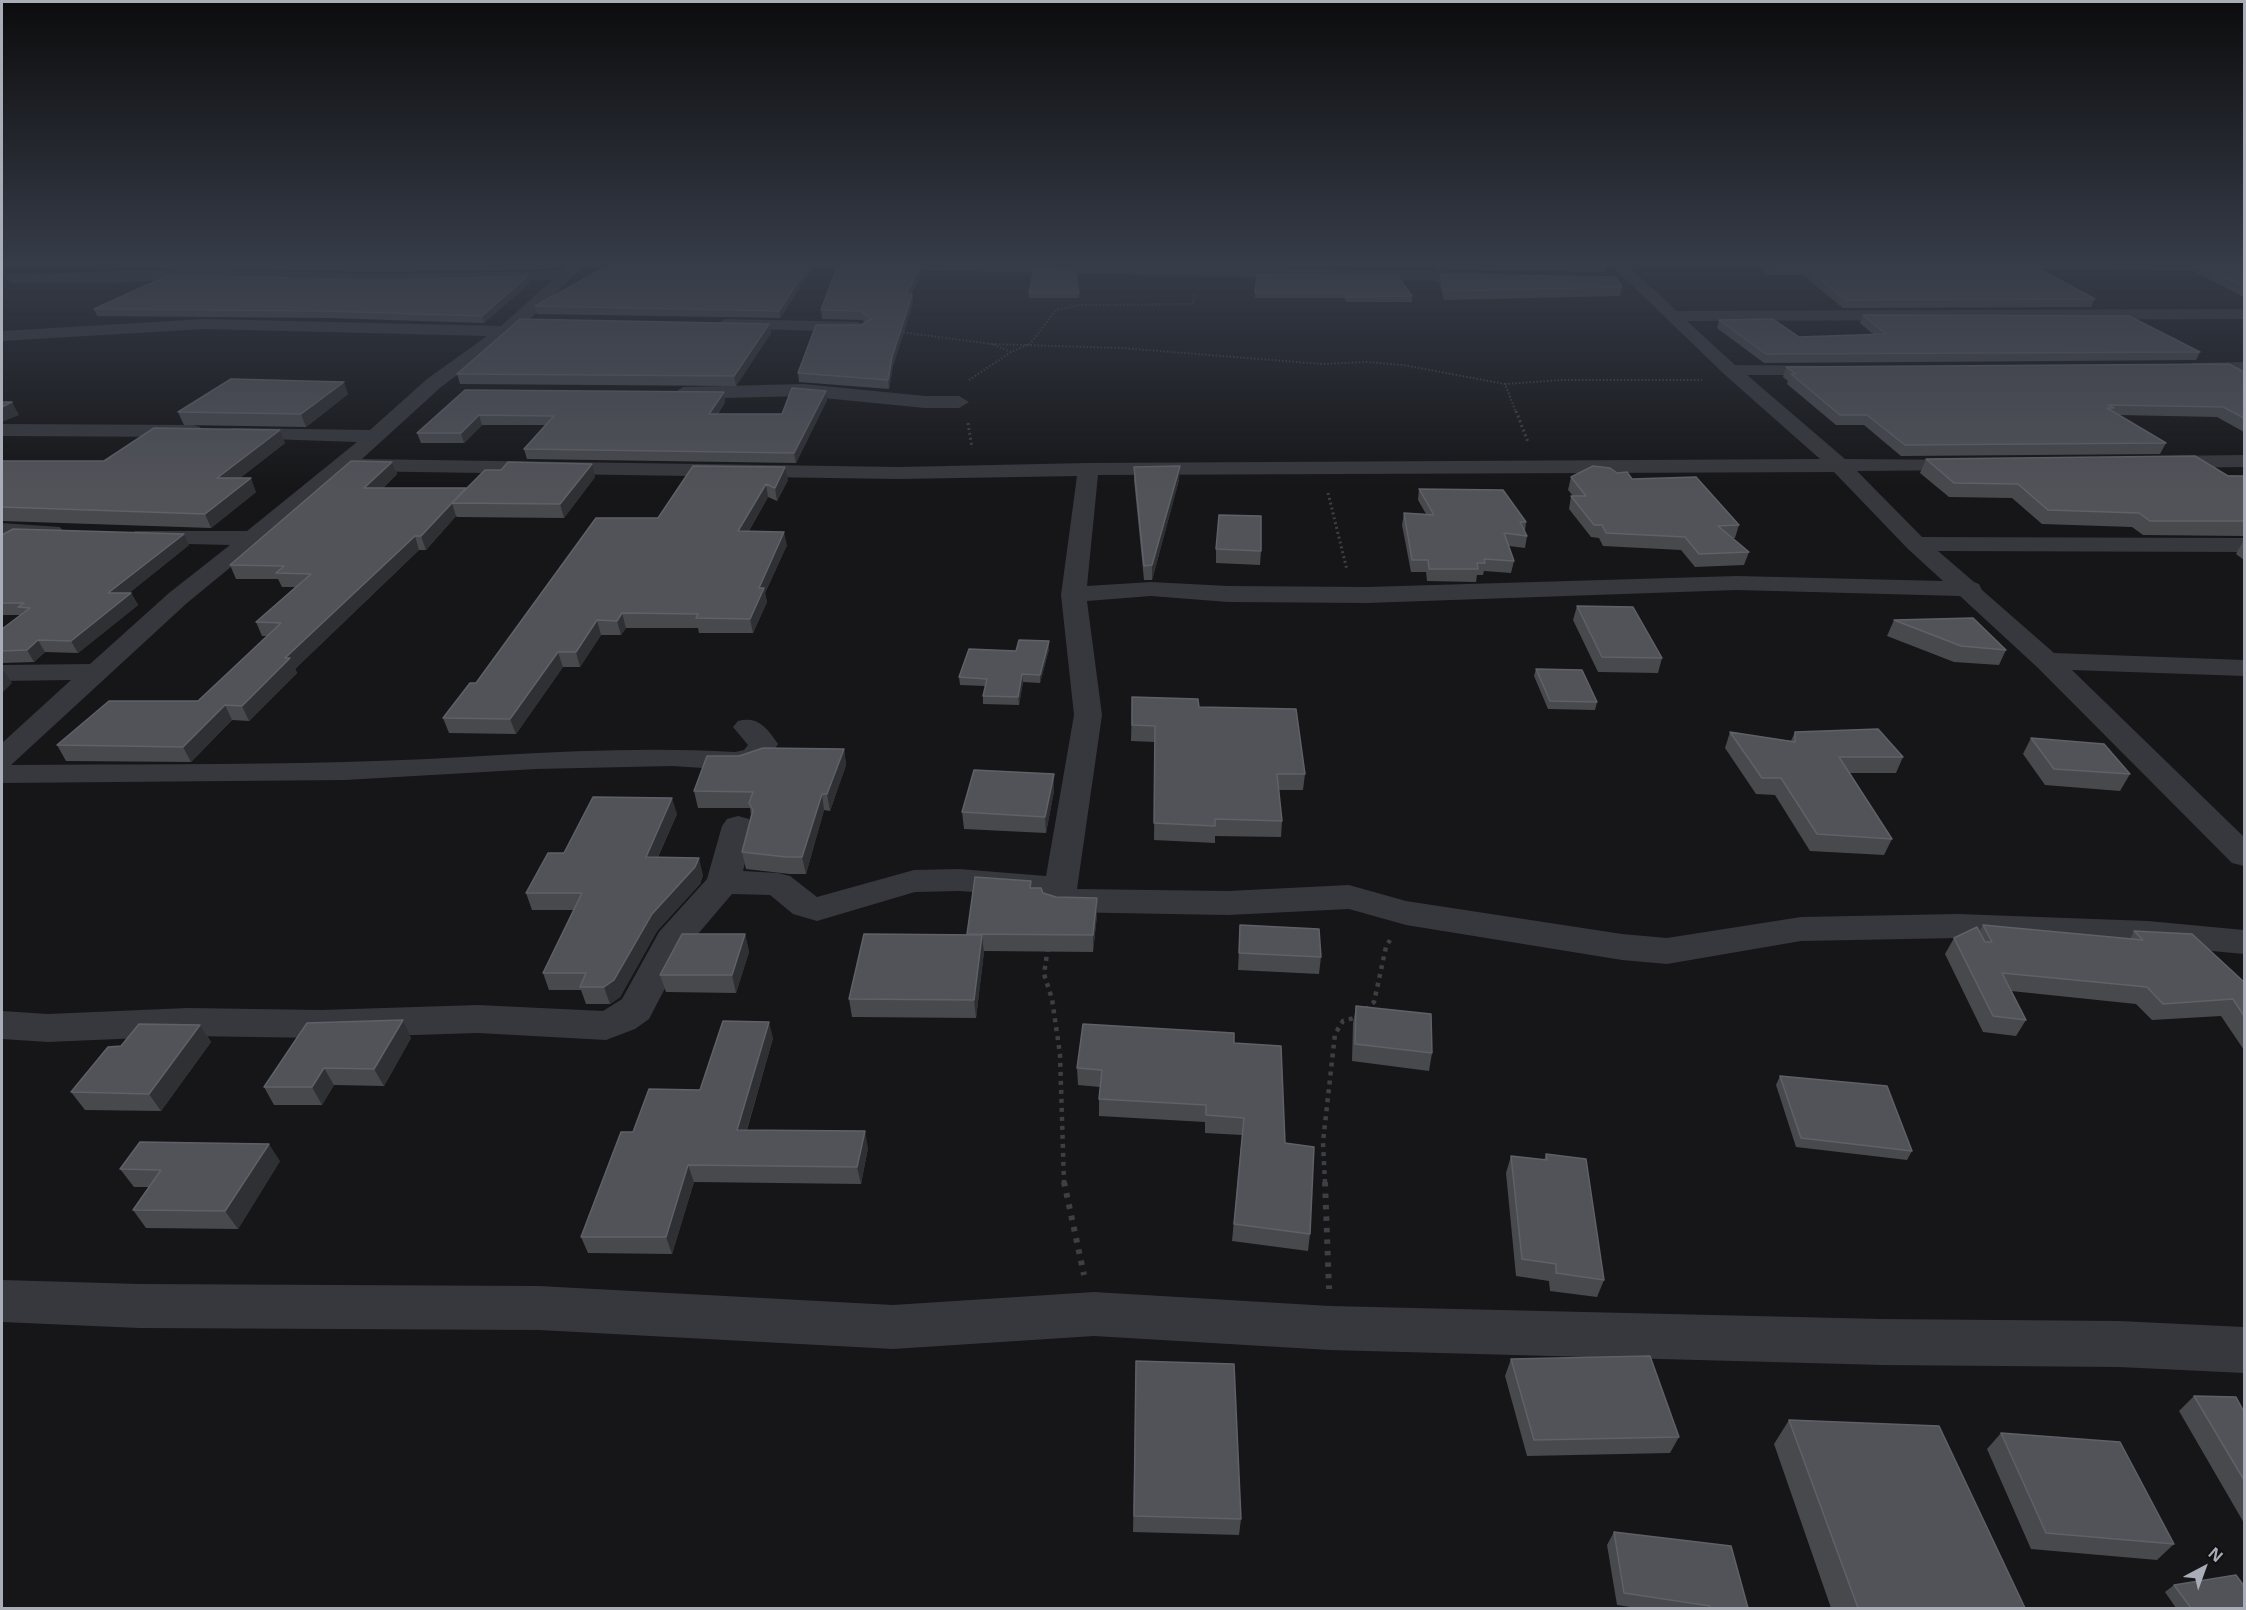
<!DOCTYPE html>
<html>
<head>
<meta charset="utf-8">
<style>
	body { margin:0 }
	#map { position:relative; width:2246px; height:1610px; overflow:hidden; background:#161618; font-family:"Open Sans",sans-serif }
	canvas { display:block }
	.frame { position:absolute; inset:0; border:3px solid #a8adb8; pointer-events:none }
	.north { position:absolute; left:2174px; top:1538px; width:60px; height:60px; -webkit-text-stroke:4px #111113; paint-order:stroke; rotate:41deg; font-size:16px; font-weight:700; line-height:24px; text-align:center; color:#a8adb8 }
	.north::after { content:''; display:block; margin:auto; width:21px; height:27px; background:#a8adb8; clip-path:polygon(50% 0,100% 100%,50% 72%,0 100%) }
</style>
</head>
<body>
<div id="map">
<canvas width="2246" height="1610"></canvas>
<div class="frame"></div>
<div class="north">N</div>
</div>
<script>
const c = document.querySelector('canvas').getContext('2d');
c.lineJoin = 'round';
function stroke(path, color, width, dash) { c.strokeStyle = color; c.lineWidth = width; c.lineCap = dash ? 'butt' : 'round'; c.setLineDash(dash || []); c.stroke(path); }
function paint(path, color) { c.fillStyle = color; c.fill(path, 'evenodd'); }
stroke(new Path2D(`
	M900,332L992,344L1011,352
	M992,344L1122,348L1322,364L1366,362L1403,365L1505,384L1516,412
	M969,380L1011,352L1030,344L1056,310L1079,305L1193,304L1194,295
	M1505,384L1562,380H1702`), '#3d3f44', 2, [1.5, 2]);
stroke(new Path2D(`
	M1516,411L1528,442
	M968,423L972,448
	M1328,493L1347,570`), '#3d3f44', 3, [2, 3]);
stroke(new Path2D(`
	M1048,948L1044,974L1052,999L1060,1054L1064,1183
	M1366,1010L1374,1002L1386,947L1390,940
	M1325,1183L1323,1142L1335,1034L1343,1021L1358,1017`), '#3d3f44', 4.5, [4, 5]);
stroke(new Path2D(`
	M1064,1182L1084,1275
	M1325,1182L1329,1289`), '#3d3f44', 6, [4.5, 7]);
paint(new Path2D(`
	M569,264H585L524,325L441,387L362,459L899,467L1088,463L1820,459L1724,374L1610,264H1626L1677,311L2244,309V319L1687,321L1735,365L1834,366L1837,370L1834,374L1828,375H1747L1845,459L1972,460L1976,464L1972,468L1965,470L1857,471L1922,537L2244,538V552L1938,551L1974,582L1979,584L1982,590L2054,653L2244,660V676L2072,670L2244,837V866L2232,863L2037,667L1960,596L1737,590L1367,603L1228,602L1151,596L1087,601L1102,715L1077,889L1228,891L1349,885L1406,901L1622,934L1667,938L1801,917L1958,914L2148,921L2244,930V954L2148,945L1958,938L1801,941L1667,964L1622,960L1406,925L1349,909L1228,915L1057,912L1045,908L1041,898L1035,896L959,891L915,892L817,921L793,914L770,895L732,894L686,948L649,1019L635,1029L606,1040L478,1033L321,1038L188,1036L48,1042L2,1039V1011L48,1014L188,1008L321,1010L478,1005L603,1011L622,999L659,932L707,879L722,826L727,819L738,816L749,819L754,826L743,871L778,873L790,876L817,897L914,870L959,869L1046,876L1074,715L1061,595L1077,476L899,479L348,471L187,603L11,765C122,764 233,765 344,762C475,759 604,744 735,752L744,750L748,745L733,727L738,721C758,716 767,728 778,744L766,762L735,770L672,766L536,769L345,780L2,783V743L71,680L2,681V665L90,664L169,593L230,545L143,543L135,541L131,536L135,531H247L357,442L239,438L232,436L229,432L232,428L370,430L427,379L487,336L205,329L2,341V331L205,319L501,326L552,280L380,284L186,279L112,283H12L4,278L7,275L186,269L380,274L562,271ZM1834,472L1908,549L1943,581L1737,576L1367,587L1228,586L1151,582L1087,586L1098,475Z
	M810,264H1049L1482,272L1490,277L1482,282L817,268Z
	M1945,264H2244V271L1952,268Z
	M725,319L858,322L866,327L858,332L719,328L717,324Z
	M2244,362V372L2193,373L2184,368L2193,363Z
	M803,384L925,396H959L969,402L959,408H925L803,396L683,399L674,393L683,387Z
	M2,424L193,425L200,427L203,431L200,435L193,437L2,436Z
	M2244,455V467L2162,468L2155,466L2152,462L2155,458L2162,456Z
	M2,523L60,527L64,532L60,537H2Z
	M2,1280L139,1284L539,1286L893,1305L1094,1292L1330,1306L1882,1319L2119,1321L2244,1327V1373L2119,1367L1882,1365L1330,1350L1094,1336L893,1349L539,1330L139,1328L2,1322Z`), '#37383d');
paint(new Path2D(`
	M147,264H552L546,269L380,272L149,268Z
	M922,264L923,272L911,295H912L913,303L893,366L889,389L799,382L798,373L866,323L862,320L822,319L821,310Z
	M1258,264H1388V268L1258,266Z
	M1434,264H1606L1605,272L1436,269Z
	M1754,264H2030L2095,299L2091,307L1843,308L1803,275H1768Z
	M2200,265L2244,266V297L2197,273Z
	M813,268L780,318L537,314L535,306Z
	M1257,274L1412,296V302H1346L1344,298H1255Z
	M1441,274L1622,287L1620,296L1444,300L1439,282Z
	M528,276L530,283L484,323L327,318L97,316L94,309Z
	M1029,293H1079V298H1029Z
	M1863,315L2200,352L2196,360L1764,363L1717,328L1719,320L1799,337L1874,335L1860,323Z
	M769,324L771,333L736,386L460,384L457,374Z
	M1786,367L2244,372V432L2217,417L2119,415L2166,443L2160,454L1901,456L1864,425H1836L1787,384L1788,381L1783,377Z
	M465,390L724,392L725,402L718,414H782L826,391L827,400L796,463L527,459L524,449L545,425H482L464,443H421L417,433Z
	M348,394L306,427L184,425L178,412Z
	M285,443L240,478L256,492L211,528L2,521V522V461H104Z
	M1926,459L2244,476V560L2236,554L2244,540V536L2143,535L2132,527L2042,524L2012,498L1949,497L1920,473Z
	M392,462L397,474L383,488L466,489L595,477L564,518L457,517L456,516L426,550H419L295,669L297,673L249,721L232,720L191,762L66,761L57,745L198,701L267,636H262L256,622L295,587H282L278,579H236L230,565Z
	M693,466L788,480L777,501L768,497L749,531L787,545L765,593L767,602L753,633H699L698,628H626L621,635H601L580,667H563L516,734L449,733L443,718L476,683L658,518Z
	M1134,467L1179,480L1152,580H1144L1134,480Z
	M1617,473L1739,525L1735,538H1732L1749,552L1744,565L1695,567L1681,550L1603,546L1599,538L1591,537L1569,509L1571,496H1573L1568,490L1571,477Z
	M1419,489L1526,522L1525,531L1527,536L1525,548L1509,546L1514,561L1511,573L1484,571L1483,575H1477L1476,582L1427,581L1426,572H1411L1402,525L1404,513L1426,514L1418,500Z
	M2,535L189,545L129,593H131L138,605L78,653L45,652L34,662L2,663V629L20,615H2Z
	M1216,549L1261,551L1260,565L1216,563Z
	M1577,606L1662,658L1658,673L1598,672L1573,620Z
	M1894,620L2006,650L1999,665L1954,662L1887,636Z
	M1049,649L1040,683L1023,682L1019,705L983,704V696L985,686L960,685L959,677L1016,651Z
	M1536,669L1597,702L1595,710L1548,709L1534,676Z
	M1132,697L1199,707L1305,774L1303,790H1279L1282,821L1281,837L1215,836V843L1154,840L1155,742L1131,741Z
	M1730,732L1791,741L1795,732L1903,757L1896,773H1850L1892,839L1884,855L1810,851L1775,795L1756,794L1725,748Z
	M2031,738L2130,774L2120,791L2045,785L2023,754Z
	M844,749L846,765L830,811L824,810L806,874H790L746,869L742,852L751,815L750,808H698L694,791L739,756Z
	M1054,791L1046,833L964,829L962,812Z
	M677,814L658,857L703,875L700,884L657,931L620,997L610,1004H586L581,990H549L543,973L574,910H532L526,893L564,853Z
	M1031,888L1097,915L1093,952L984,951L976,1018L852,1017L849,999L967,935V934Z
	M1240,925L1321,957L1319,974L1238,970Z
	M1983,925L2130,939L2134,931L2244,982V1050L2221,1016L2152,1020L2136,1004L2011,991L2026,1020L2016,1036L1983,1032L1945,954L1954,938L1980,931Z
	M745,934L749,952L736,993L666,992L660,975Z
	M1356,1006L1432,1053L1429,1071L1352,1061L1353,1023Z
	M200,1025L211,1042L161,1111L85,1110L71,1092L121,1046Z
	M411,1038L384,1086L334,1085L322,1105H274L264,1087Z
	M773,1038L747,1130L868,1148L861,1184L694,1182L672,1254L588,1253L581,1237L633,1132L700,1090Z
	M1234,1043L1285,1143L1310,1234L1308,1251L1232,1241L1242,1135L1205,1133V1122L1099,1116V1099L1100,1087L1078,1085L1077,1068Z
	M1780,1076L1912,1151L1907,1160L1796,1147L1776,1085Z
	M1546,1154L1604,1280L1597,1297L1550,1291L1549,1281L1516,1276L1506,1173L1511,1156L1544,1160Z
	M280,1161L238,1229L146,1228L133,1210L149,1187H134L120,1169Z
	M1511,1359L1679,1437L1670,1453L1527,1456L1505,1376Z
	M1136,1361L1241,1519L1239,1535L1133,1532Z
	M2194,1396L2244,1412V1523L2179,1411Z
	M1789,1420L2025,1608H1831L1774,1444Z
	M2001,1433L2174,1544L2157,1560L2031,1549L1987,1449Z
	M1614,1532L1748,1608H1637L1617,1605L1607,1545Z
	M2174,1585L2244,1608H2176L2165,1592Z`), '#47494d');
paint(new Path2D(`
	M545,264H552L546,269Z
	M810,264H812L813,268L780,318L779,311Z
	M922,264L923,272L906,303V294Z
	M528,276L530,283L484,323L482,316Z
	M912,295L913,303L893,366L889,389L888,380L892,357Z
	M769,324L771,333L736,386L734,376Z
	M344,382L348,394L306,427L301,414Z
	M826,391L827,400L796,463L794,453Z
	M724,392L725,402L711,424L709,414Z
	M12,402L19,415L2,422V407Z
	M479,415L482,425L464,443L461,433Z
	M280,430L285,443L223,491L217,478Z
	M392,462L397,474L369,501L364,488Z
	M592,464L595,477L564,518L560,504Z
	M1180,466L1179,480L1152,580V565Z
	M785,467L788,480L777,501L775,488Z
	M251,478L256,492L211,528L205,514Z
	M766,484L768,497L741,545L738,531Z
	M466,488L452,503L456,516L426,550L421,536Z
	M784,532L787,545L765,593L767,602L753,633L750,619L759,588Z
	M184,534L189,545L115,604L108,593Z
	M415,536L419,550L295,669L297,673L249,721L242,706L285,658Z
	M131,593L138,605L78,653L71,641Z
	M622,613L626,628L621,635L617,621Z
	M597,620L601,635L580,667L576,652Z
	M38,640L45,652L34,662L27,650Z
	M1049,641V649L1040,683V675Z
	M558,652L563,667L516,734L510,719Z
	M4,671L12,683L2,693V673Z
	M1022,674L1023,682L1019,705L1018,697Z
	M225,705L232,720L191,762L183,747Z
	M844,749L846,765L830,811L827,794Z
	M1054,774V791L1046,833L1045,817Z
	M822,794L824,810L806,874L802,857Z
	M672,798L677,814L650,874L646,857Z
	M699,858L703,875L700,884L657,931L620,997L610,1004L604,987L652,914Z
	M1097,898V915L1093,952V935Z
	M745,934L749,952L736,993L732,975Z
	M982,935L984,953L976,1018L974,1000Z
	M403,1020L411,1038L384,1086L374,1069Z
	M769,1022L773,1038L742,1146L737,1130Z
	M200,1025L211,1042L161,1111L149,1094Z
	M324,1068L334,1085L322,1105L312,1087Z
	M865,1131L868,1148L861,1184L857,1167Z
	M269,1144L280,1161L238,1229L225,1211Z
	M688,1165L694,1182L672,1254L666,1237Z`), '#2f3033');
const building = new Path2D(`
	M284,264H470L378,266Z
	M611,264H810L779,311L535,306Z
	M838,264H922L906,294L912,295L892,357L888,380L798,373L816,325H861L871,319L861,311L821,310Z
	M1766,264H2030L2095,299L1845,300L1805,267H1770Z
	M2200,265L2244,266V287Z
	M1034,269L1075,270L1079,293H1029Z
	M1257,274L1398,276L1412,296L1346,297L1344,293H1255Z
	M1441,274L1615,277L1622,287L1445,291Z
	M169,275L378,280L528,276L482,316L325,311L94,309Z
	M1863,315L2129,316L2200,352L1766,354L1719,320L1773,319L1799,337L1886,334Z
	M520,319L769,324L734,376L457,374Z
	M2229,364L2244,372V418L2223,407L2108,405L2114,408H2107L2166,443L1905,445L1867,415H1840L1791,374H1796L1786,367Z
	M231,379L344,382L301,414L178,412Z
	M792,388L826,391L794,453L524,449L554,416L479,415L461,433H417L465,390L724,392L709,414H782Z
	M2,402H12L2,407Z
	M154,428L280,430L217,478H251L205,514L2,507V461H104Z
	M2195,456L2228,476H2244V521H2150L2139,513L2048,510L2018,484L1954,483L1926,459Z
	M351,461L392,462L364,488H466L421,536H415L285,658H290L242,706L225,705L183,747L57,745L109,701H198L281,623L256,622L311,574L276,573L284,566L230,565Z
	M508,462L592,464L560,504L452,503L485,470H501Z
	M693,466L785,467L775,488L766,484L738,531L784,532L759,588H764L750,619L696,618L698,614L622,613L617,621L597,620L576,652H558L510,719L443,718L470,683H476L596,518H658Z
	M1180,466L1152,565L1144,566L1134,467Z
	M1593,466L1610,468L1617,473L1627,472L1632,479L1696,477L1739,525L1718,526L1749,552L1699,554L1685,537L1606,533L1602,525H1594L1571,496H1586L1571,477Z
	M1419,489L1503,490L1526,522H1520L1527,536L1504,533L1514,561L1484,559L1485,563H1477L1478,569H1429L1428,560H1412L1404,513L1434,515Z
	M1219,515L1261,516V551L1216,549Z
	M13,529L184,534L108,593H131L71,641L38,640L27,650L2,651V629L30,608L18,607L24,603H2V535Z
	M1577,606L1633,607L1662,658L1602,657Z
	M1973,618L2006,650L1961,646L1894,620Z
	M1019,640L1049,641L1040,675L1022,674L1018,697L983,696L987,679L959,677L969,649L1016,651Z
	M1536,669L1582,670L1597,702L1550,701Z
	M1132,697L1198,699L1199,707L1296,709L1305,774H1277L1282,821L1215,819V826L1154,823L1155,726L1132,725Z
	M1878,729L1903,757H1839L1892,839L1817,834L1781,778H1762L1730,732L1795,742V732Z
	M2031,738L2104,744L2130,774L2054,769Z
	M763,748L844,749L827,794H822L802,857H786L742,852L753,810L749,803L753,792L694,791L707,756H739Z
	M974,770L1054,774L1045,817L962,812Z
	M593,797L672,798L646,857L699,858L695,867L652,914L614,980L604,987H580L586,973H543L582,893H526L548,853H564Z
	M975,877L1031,881L1030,888H1041L1043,893L1056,897L1097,898L1093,935L967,934Z
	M1240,925L1319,929L1321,957L1239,953Z
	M1983,925L2143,940L2134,931L2192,934L2244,982V1016L2233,999L2163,1004L2147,987L2002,973L2026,1020L1993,1016L1954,938L1977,927L1985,942H1992Z
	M682,934H745L732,975H660Z
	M864,934L982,935L974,1000L849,999Z
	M1356,1006L1431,1014L1432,1053L1355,1044Z
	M403,1020L374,1069L324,1068L312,1087H264L307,1023Z
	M723,1021L769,1022L737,1130L865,1131L857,1167L688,1165L666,1237H581L621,1132H633L649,1089L700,1090Z
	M139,1024L200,1025L149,1094L71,1092L108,1047L121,1046Z
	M1083,1024L1234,1033V1043L1281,1046L1285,1143L1314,1147L1310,1234L1234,1224L1244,1118L1206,1115V1105L1099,1099L1102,1070L1077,1068Z
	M1780,1076L1887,1086L1912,1151L1801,1138Z
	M140,1142L269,1144L225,1211L133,1210L161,1170L120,1169Z
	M1546,1154L1586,1159L1604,1280L1556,1273V1264L1522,1259L1511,1156L1547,1160Z
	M1650,1356L1679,1437L1534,1440L1511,1359Z
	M1136,1361L1234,1364L1241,1519L1134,1516Z
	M2194,1396L2236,1397L2244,1412V1480Z
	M1789,1420L1939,1426L2025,1608H1858Z
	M2001,1433L2120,1442L2174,1544L2046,1533Z
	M1614,1532L1731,1546L1748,1608H1711L1710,1606L1624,1593Z
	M2236,1575L2244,1586V1608H2191L2174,1585Z`);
paint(building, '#525359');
stroke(building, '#5f6168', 1.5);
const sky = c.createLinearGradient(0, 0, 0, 489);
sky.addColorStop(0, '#0c0c0d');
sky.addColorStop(0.54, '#363c48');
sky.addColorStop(1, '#363c4800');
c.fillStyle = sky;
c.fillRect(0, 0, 2246, 489);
</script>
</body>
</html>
